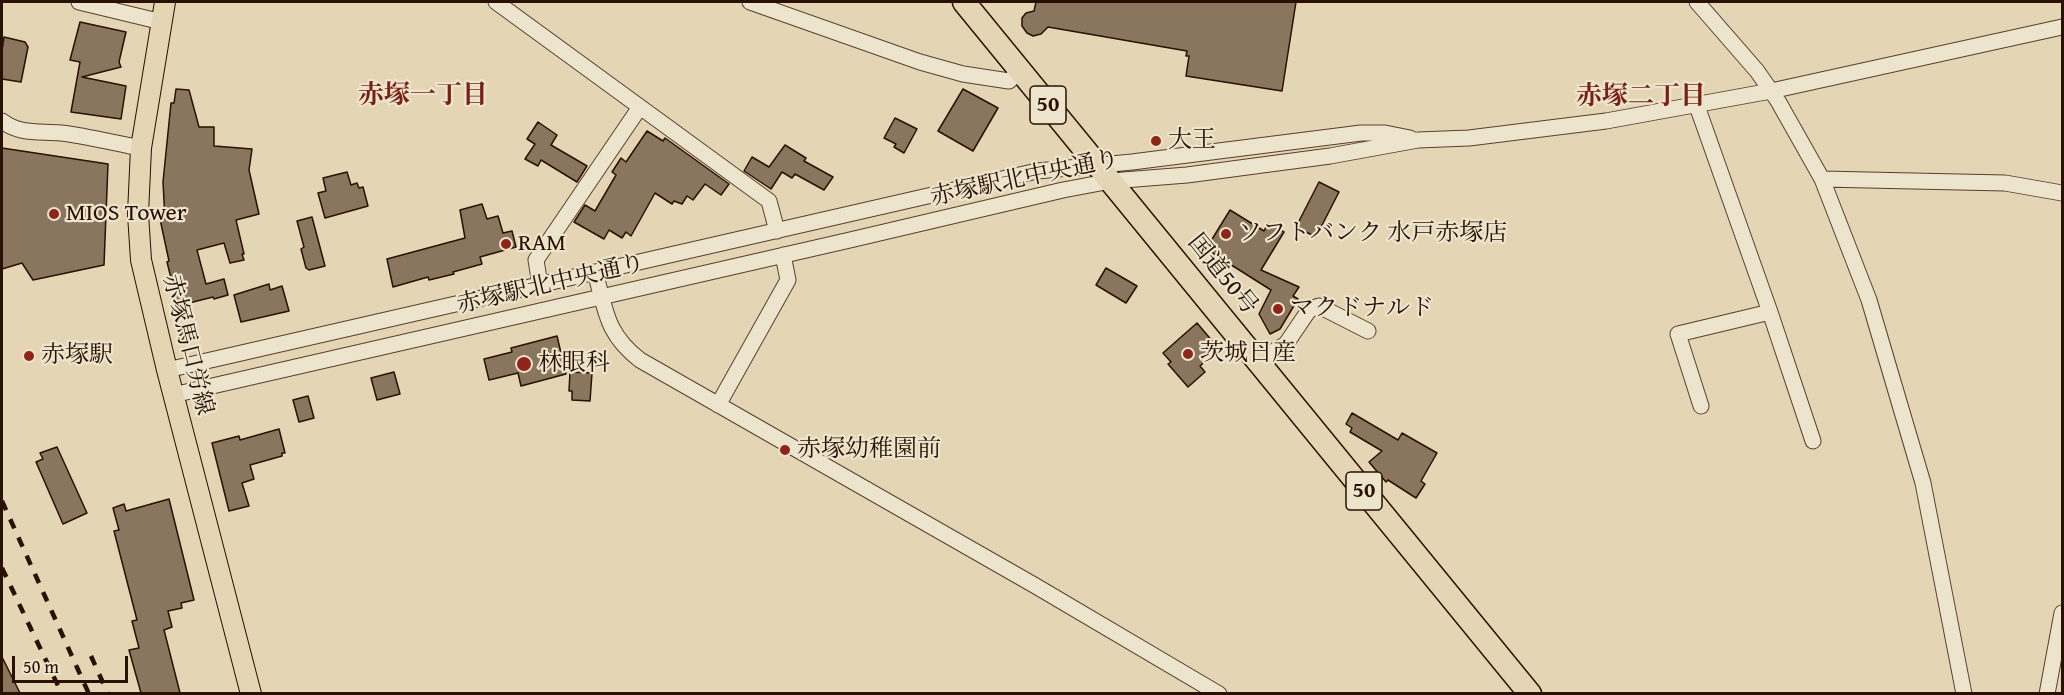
<!DOCTYPE html>
<html>
<head>
<meta charset="utf-8">
<style>
	body { margin:0 }
	#map { position:relative; width:2064px; height:695px; overflow:hidden; background:#e4d5b4; font-family:"Gentium Book Plus",serif }
	canvas { display:block }
	.frame { position:absolute; inset:0; border:3px solid #291000; pointer-events:none }
	.scale { position:absolute; left:12px; top:656px; width:116px; height:27px; box-sizing:border-box; border:3px solid #291000; border-top:0; padding-left:8px; font-size:18px; line-height:21px; white-space:nowrap; color:#291000; -webkit-text-stroke:4px #ede4ce; paint-order:stroke }
</style>
</head>
<body>
<div id="map">
<canvas width="2064" height="695"></canvas>
<div class="frame"></div>
<div class="scale">50 m</div>
</div>
<script>
const c = document.querySelector('canvas').getContext('2d');
c.lineJoin = 'round';
function paint(path, color) { c.fillStyle = color; c.fill(path, 'evenodd'); }
function stroke(path, color, width, dash) { c.strokeStyle = color; c.lineWidth = width; c.lineCap = dash ? 'butt' : 'round'; c.setLineDash(dash || []); c.stroke(path); }
function drawText(font, color, halo, rows, align = 'center') {
  c.font = font + ' "Gentium Book Plus","Noto Serif JP",serif'; c.lineWidth = 4.5; c.setLineDash([]); c.textBaseline = 'middle'; c.strokeStyle = halo; c.fillStyle = color; for (const [text, x, y, turn = 0] of rows) {
    c.save(); c.translate(x, y); c.rotate((+turn || 0) * Math.PI / 180); c.textAlign = isNaN(turn) ? turn : align; if (halo) c.strokeText(text, 0, 0); c.fillText(text, 0, 0); c.restore();
  }
}
const building = new Path2D(`
	M1036,2H1296L1282,91L1186,76L1189,56H1186L1187,51L1048,27L1041,34L1033,36L1027,33L1022,26V18L1026,13L1034,11Z
	M80,22L126,32L119,62L121,67L82,77L126,86L121,119L71,112L80,62L70,60Z
	M4,37L25,42L28,47L21,82L2,79V51Z
	M176,89L189,90L199,127H214V146L252,149L249,170L259,214L236,220L244,254H242L244,260L230,263L224,243L197,250L206,284L224,279L228,295L214,299L213,297L177,306L169,278H171L167,262L169,261L160,219H165L163,182L171,103H174Z
	M963,89L998,108L973,151L938,131Z
	M895,118L917,129L904,153L894,147L896,144L884,138Z
	M538,122L557,135L551,145L587,166L577,182L541,160L538,166L525,159L535,144L527,139Z
	M647,131L663,141L665,138L729,184L721,195L705,184L693,200L687,196L682,204L674,201L672,204L655,193L631,236L626,232L622,238L609,230L604,239L574,222L585,205L595,211L616,175L612,172L621,158L626,162Z
	M785,145L806,158L804,161L833,177L824,190L795,174L792,178L782,172L771,189L744,171L752,157L769,167Z
	M2,148L108,164L104,265L33,280L22,263L2,269Z
	M347,172L351,185L357,183L359,188L363,187L368,206L325,218L318,193L326,191L323,178Z
	M1319,182L1339,192L1316,237L1296,227Z
	M482,204L487,219L498,216L503,233L512,231L516,247L480,257L482,264L453,272L454,274L429,280L428,277L393,287L387,259L465,238L460,210Z
	M1230,210L1264,231L1268,223L1284,232L1261,270L1299,287L1293,296L1298,299L1280,329L1270,334L1259,314L1271,290L1206,249Z
	M312,217L325,266L309,270L306,268L301,249L304,247L297,221Z
	M1106,268L1137,286L1126,303L1096,285Z
	M269,284L270,290L282,286L289,311L241,322L234,295Z
	M1197,323L1219,349L1200,366L1205,372L1188,387L1168,364L1171,362L1163,353Z
	M557,336L566,374L521,386L518,373L489,380L484,359L512,352L511,348Z
	M394,372L400,394L377,400L371,378Z
	M570,372L592,373L590,401L572,400V391H569Z
	M308,396L314,418L299,422L293,400Z
	M1352,413L1398,440L1402,433L1437,453L1421,481L1425,484L1416,498L1388,480L1386,482L1369,462L1382,451L1350,432L1352,428L1346,424Z
	M279,429L285,453H282V456L250,465L254,479L242,483L249,506L229,511L212,443L239,436L240,440Z
	M57,447L87,513L63,524L36,462L43,459L40,453Z
	M169,499L194,600L181,603L182,608L168,611L172,627L164,630L180,693H141L129,650L139,648L132,621L137,620L114,531L119,530L113,508L124,504L126,511Z
	M2,657L20,693H2Z`);
paint(building, '#8a765e');
stroke(building, '#291000', 1.5);
const minor = new Path2D(`
	M79,2L162,22
	M496,2L769,201L777,231
	M750,2L920,62L963,74L1009,81L1021,70
	M1697,2L1757,71L1778,101L1822,179L1869,300L1923,483L1964,694
	M1697,106L1770,312L1813,441
	M2,121C20,135 39,131 61,133C87,136 114,143 141,148
	M1822,179L2005,183L2062,193
	M595,272C606,311 606,334 640,360L1034,585L1219,694
	M540,285L536,260L640,107
	M1257,361L1286,344L1309,310L1319,306L1368,331
	M167,370L1037,171L1132,162L1361,133H1385L1410,138
	M173,395L850,240L1063,190L1111,181L1187,175L1330,156L1418,140L1469,138L1606,121L1771,91L2062,27
	M718,405L788,280L783,255
	M1701,406L1678,334L1770,312
	M2047,694L2062,613`);
const major = new Path2D(`
	M165,2L141,148L138,214L141,260L167,370L251,694`);
const highway = new Path2D(`
	M964,2L1530,694`);
stroke(minor, '#58412d', 17);
stroke(major, '#291000', 22);
stroke(highway, '#291000', 25);
stroke(minor, '#ede4ce', 15);
stroke(major, '#e4d5b4', 20);
stroke(highway, '#e4d5b4', 22);
stroke(new Path2D(`
	M2,501L89,694
	M2,568L62,694
	M91,656L108,694`), '#291000', 4.5, [10, 10]);
for (const [x, y, r, color] of [
	[1156,141,6,"#8f2418"],
	[54,214,6,"#8f2418"],
	[1226,234,6,"#8f2418"],
	[506,244,6,"#8f2418"],
	[1278,309,6,"#8f2418"],
	[1188,354,6,"#8f2418"],
	[29,356,6,"#8f2418"],
	[524,364,8,"#8f2418"],
	[785,450,6,"#8f2418"]
]) { const dot = new Path2D(); dot.arc(x, y, r, 0, 2 * Math.PI); c.fillStyle = color; c.fill(dot); stroke(dot, '#ede4ce', 2); }
for (const [x, y, w] of [
	[1048,105,36],
	[1364,491,36]
]) { const box = new Path2D(); box.roundRect(x - w / 2, y - 19, w, 38, 4.5); c.fillStyle = '#ede4ce'; c.fill(box); stroke(box, '#291000', 1.5); }
drawText('bold 22px', '#291000', null, [
	["50",1048,105],
	["50",1364,491]
]);
drawText('24px', '#291000', '#ede4ce', [
	["大王",1168,141],
	["MIOS Tower",66,214],
	["ソフトバンク 水戸赤塚店",1238,234],
	["RAM",518,244],
	["マクドナルド",1290,309],
	["茨城日産",1200,354],
	["赤塚駅",41,356],
	["林眼科",538,364],
	["赤塚幼稚園前",797,450]
], 'left');
drawText('24px', '#291000', '#ede4ce', [
	["赤塚駅北中央通り",1025,179,-12],
	["国道50号",1222,275,51],
	["赤塚駅北中央通り",551,285,-13],
	["赤塚馬口労線",187,345,76]
]);
drawText('bold 26px', '#7a1f14', '#ede4ce', [
	["赤塚一丁目",423,96],
	["赤塚二丁目",1641,97]
]);
</script>
</body>
</html>
